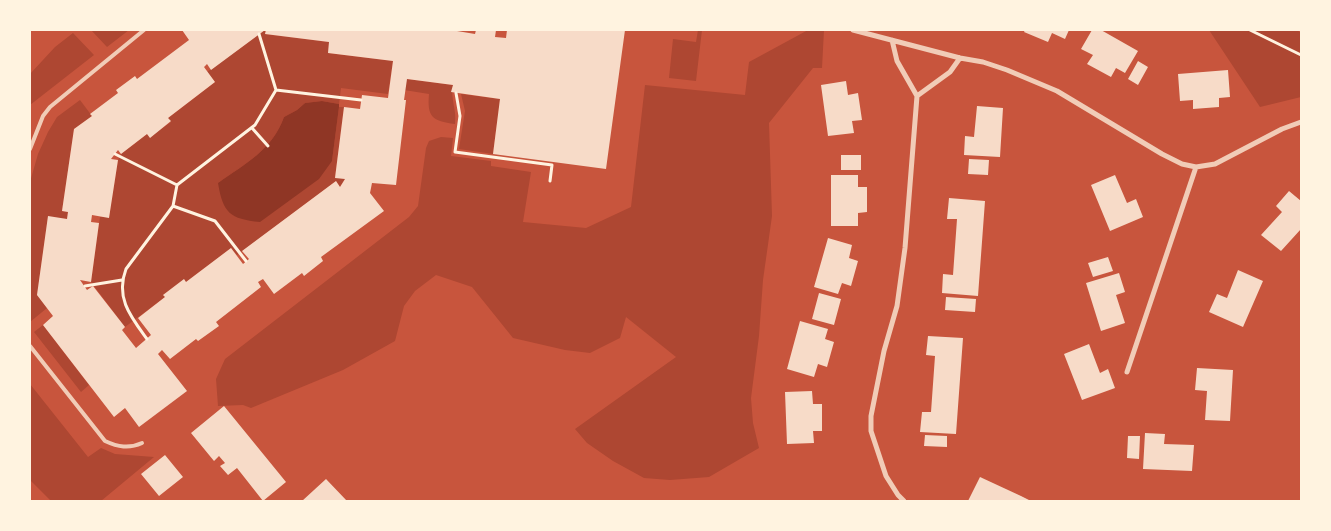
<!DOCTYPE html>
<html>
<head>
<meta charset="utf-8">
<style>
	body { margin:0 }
	#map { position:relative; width:1331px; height:531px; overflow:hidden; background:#c8553d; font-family:"Titillium Web",sans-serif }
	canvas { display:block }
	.frame { position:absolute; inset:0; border:31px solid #fff3e0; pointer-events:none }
</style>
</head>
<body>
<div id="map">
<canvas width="1331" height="531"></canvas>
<div class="frame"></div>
</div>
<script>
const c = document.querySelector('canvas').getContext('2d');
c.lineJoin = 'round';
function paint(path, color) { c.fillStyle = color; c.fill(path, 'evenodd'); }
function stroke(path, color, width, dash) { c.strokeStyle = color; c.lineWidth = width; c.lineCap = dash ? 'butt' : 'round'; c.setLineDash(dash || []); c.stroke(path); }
paint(new Path2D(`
	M91,30H129L107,47Z
	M265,30V34L329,42L328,53L393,61L388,94L341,88L339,104L322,101L305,103L297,110L284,117C272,150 246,163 218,183L332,161L339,107H344L335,177L345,179L340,187L336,181L237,255L231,248L186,282L183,280L163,295L165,297L125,327L91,282L100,217H109L118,160L121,154L147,134L150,137L171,122L168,118L215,82L207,72Z
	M698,30H702L696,81L669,78L673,39L696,42Z
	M808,30H824L822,68H813L769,123L772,216L763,280L759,336L751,398L753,423L759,448L709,477L670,480L644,478L613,461L587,443L575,429L676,357L626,317L620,338L590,353L565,350L513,338L472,287L436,275L415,291L404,306L395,341L343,370L251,408L243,405L218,406L216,379L225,359L409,217L418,206L426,148L429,141L441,137L453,138L451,156L491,161V166L531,172L523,222L586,228L631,207L645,85L745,95L749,62Z
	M1209,30H1297L1301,33V97L1260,107Z
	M73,33L94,55L30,105V74L55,47Z
	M407,79L453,85C450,98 457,110 455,124C432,121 427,117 429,94L404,90Z
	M461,94L500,99L493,154L459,149L465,111Z
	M80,100L92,116L74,129L62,211L68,212L67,219L48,217L37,295L47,308L30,322V182L38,154L48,132L57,117Z
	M43,325L89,385L81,392L34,332Z
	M30,384L88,457L101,448L115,454L154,457L101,501H51L30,480Z`), '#ae4732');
paint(new Path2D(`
	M322,101L339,104V107L332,161L319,179L260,222C230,219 223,213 218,183C246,163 272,150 284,117L297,110L305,103Z`), '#8f3625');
paint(new Path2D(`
	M182,30H265L211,70L207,64L204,67L215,82L168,118L171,121L150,138L147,134L121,154L118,150L111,159L118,160L109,218L92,215L91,222L99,223L91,282L80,280L87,290L93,286L125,327L122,330L136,348L151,335L138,318L165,297L163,295L184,279L186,282L231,248L243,264L249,259L242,251L336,181L340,187L345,179L335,178L344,107L360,109L362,95L388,98L393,61L328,53L329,42L265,34L266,30H451L475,34L476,30H496L495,37L506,38L507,30H625L606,169L493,154L500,99L451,92L453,85L407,79L404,100H406L396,185L372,183L370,193L384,211L321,257L323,261L304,276L302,273L274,294L263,279L258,282L261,287L216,322L219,326L198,341L196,339L170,359L162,350L158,354L187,391L139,427L125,408L114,417L43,325L53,316L37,295L48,216L67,219L68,212L62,211L74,129L92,116L90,114L118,93L116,90L135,76L137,79L189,40Z
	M1025,30H1069L1065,39L1052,33L1048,42L1024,32Z
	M1092,30H1101L1138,51L1125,73L1116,68L1111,77L1087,64L1093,55L1081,49Z
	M1138,61L1148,67L1138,85L1128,79Z
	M1228,70L1230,97L1219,98V107L1193,109V100L1180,101L1178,74Z
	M846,81L848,95L858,93L862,120L852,121L854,133L828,136L821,85Z
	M977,106L1003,108L1000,157L964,155L965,136L974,137Z
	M841,155H861V170H841Z
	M969,159L989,160L988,175L968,174Z
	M831,175H858V187H867V212L858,213V226H831Z
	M1115,175L1127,203L1136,199L1143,217L1110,231L1091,185Z
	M1289,191L1301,201V229L1281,251L1261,235L1282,212L1276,206Z
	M949,198L985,201L978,296L942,293L943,274L953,275L957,219H947Z
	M828,238L852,245L849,258L858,261L851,286L842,283L838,294L814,287Z
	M1108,257L1113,271L1093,277L1088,263Z
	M1238,270L1263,281L1243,327L1209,312L1217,294L1227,298Z
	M1119,273L1125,292L1116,295L1125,323L1101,331L1086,283Z
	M819,293L841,299L834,325L812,319Z
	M946,297L976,299L975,312L945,310Z
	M800,321L828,329L825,339L834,342L827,367L818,364L814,377L787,369Z
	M928,336L963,338L956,434L920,432L922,412H931L935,356L926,355Z
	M1089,344L1100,373L1108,369L1115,388L1082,400L1064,354Z
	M1197,368L1233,370L1230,421L1205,420L1207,391L1195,390Z
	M812,391L813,404H822V431H813L814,443L787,444L785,392Z
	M224,406L286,482L263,501L237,468L228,475L220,466L225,463L219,456L214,461L191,433Z
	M1145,433L1165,434L1164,444L1194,445L1192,471L1143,469Z
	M925,435L947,436V447L924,446Z
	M1128,436H1140L1139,459L1127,458Z
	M165,455L183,477L159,496L141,474Z
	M980,477L1021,496L1031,501H968Z
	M326,479L347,501H302Z`), '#f7dbc8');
stroke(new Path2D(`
	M1250,30L1301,55
	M259,34L276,90
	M456,93L460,116L455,152L552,165L550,181
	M252,128L268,146
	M115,154L177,185
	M173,206L215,221L246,261
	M85,286L122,280
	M147,339C131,317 115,298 126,269L173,206L177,185L255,125L276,90L361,100`), '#fff3e0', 3);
stroke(new Path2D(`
	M30,149L43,116L50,107L144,30
	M30,346L105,441C118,447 129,449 142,443`), '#f1ccb7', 4);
stroke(new Path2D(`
	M853,30L960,58L983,62L1007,70L1057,91L1162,154L1182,164L1196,167L1215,164L1282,129L1301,122
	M892,40L897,61L917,96
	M1127,372L1196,167
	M904,501L898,495L886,476L871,431V416L884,351L897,306L905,248L917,96L950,72L960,58`), '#f1ccb7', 5);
</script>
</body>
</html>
